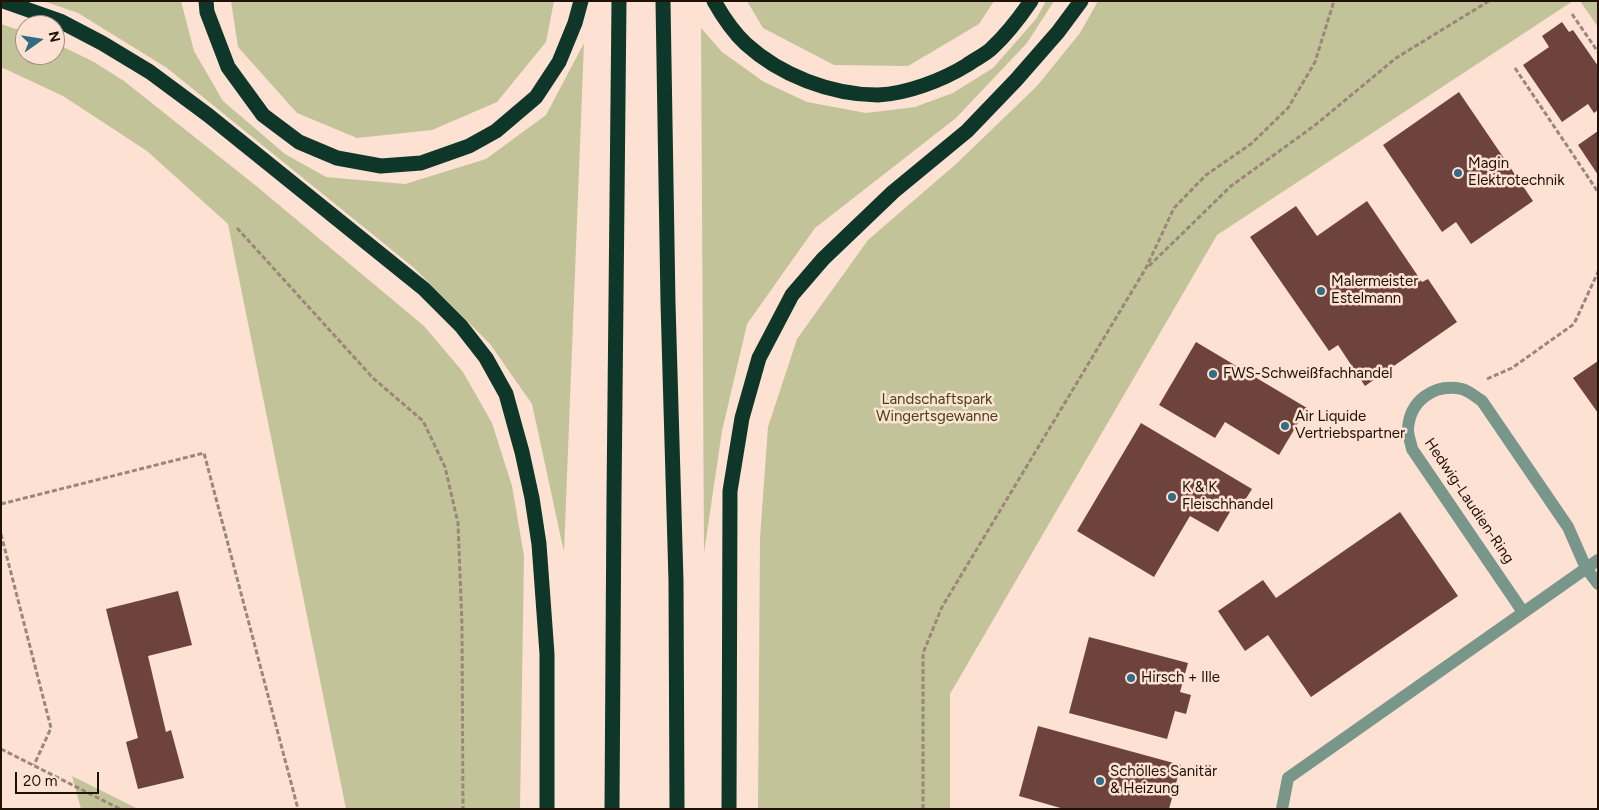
<!DOCTYPE html>
<html>
<head>
<meta charset="utf-8">
<style>
	body { margin:0 }
	#map { position:relative; width:1599px; height:810px; overflow:hidden; background:#fde1d3; font-family:Figtree,sans-serif }
	canvas { display:block }
	.frame { position:absolute; inset:0; border:2px solid #1f1008; pointer-events:none }
	.north { position:absolute; left:15px; top:15px; width:50px; height:50px; box-sizing:border-box; background:#fde1d3; border:1px solid #a48d82; border-radius:50%; rotate:77deg; font-size:14px; font-weight:700; line-height:20px; text-align:center; color:#1f1008 }
	.north::after { content:''; display:block; margin:auto; width:18px; height:22px; background:#316b84; clip-path:polygon(50% 0,100% 100%,50% 72%,0 100%) }
	.scale { position:absolute; left:15px; top:772px; width:84px; height:22px; box-sizing:border-box; border:2px solid #1f1008; border-top:0; padding-left:6px; font-size:15px; line-height:18px; white-space:nowrap; color:#1f1008; -webkit-text-stroke:4px #fde1d3; paint-order:stroke }
</style>
</head>
<body>
<div id="map">
<canvas width="1599" height="810"></canvas>
<div class="frame"></div>
<div class="north">N</div>
<div class="scale">20 m</div>
</div>
<script>
const c = document.querySelector('canvas').getContext('2d');
c.lineJoin = 'round';
function paint(path, color) { c.fillStyle = color; c.fill(path, 'evenodd'); }
function stroke(path, color, width, dash) { c.strokeStyle = color; c.lineWidth = width; c.lineCap = dash ? 'butt' : 'round'; c.setLineDash(dash || []); c.stroke(path); }
function drawText(font, color, halo, rows, align = 'center') {
  c.font = font + ' Figtree,sans-serif'; c.lineWidth = 5; c.setLineDash([]); c.textBaseline = 'middle'; c.strokeStyle = halo; c.fillStyle = color; for (const [text, x, y, turn = 0] of rows) {
    c.save(); c.translate(x, y); c.rotate((+turn || 0) * Math.PI / 180); c.textAlign = isNaN(turn) ? turn : align; if (halo) c.strokeText(text, 0, 0); c.fillText(text, 0, 0); c.restore();
  }
}
paint(new Path2D(`
	M43,1H181L194,51L223,101L285,154L326,177L405,184L486,159L546,115L584,43L564,552L532,404L490,344L413,267L167,68L78,13Z
	M231,1H554L546,42L497,102L432,130L357,138L297,113L238,47Z
	M747,1H994L979,24L908,66L834,65L763,28Z
	M1046,1H1054L1027,43L956,118L815,228L747,324L722,431L704,553L701,28L722,52L764,82L807,102L866,113L915,107L953,93L993,68L1036,19Z
	M1098,1H1573L1217,235L950,694V809H758L760,538L768,427L797,339L868,240L956,164L1037,86L1080,33Z
	M1580,1H1598V27Z
	M1,24L25,32V55H55V43L94,62L124,81L255,185L424,326L463,372L492,423L512,486L524,556L520,809H346L228,224L147,151L63,96L1,67Z
	M72,776L138,809H81Z`), '#c2c399');
paint(new Path2D(`
	M1562,22L1569,32L1573,30L1598,66V110L1594,113L1588,104L1562,122L1523,65L1549,47L1542,36Z
	M1459,92L1533,201L1471,244L1456,222L1442,232L1383,145Z
	M1598,131V175L1578,145Z
	M1367,201L1422,282L1428,279L1457,322L1365,386L1338,345L1329,351L1250,237L1296,206L1317,236Z
	M1196,342L1307,408L1279,455L1225,422L1215,438L1159,405Z
	M1598,361V413L1573,378Z
	M1141,423L1252,489L1240,508L1234,505L1218,532L1190,516L1154,577L1077,531Z
	M1400,512L1458,596L1311,697L1268,635L1245,651L1218,611L1263,580L1276,598Z
	M178,591L192,645L148,656L166,732L171,730L184,778L138,789L126,742L138,738L106,609Z
	M1089,637L1188,663L1180,692L1191,695L1186,714L1175,711L1167,739L1069,713Z
	M1038,726L1181,765L1169,809H1064L1019,796Z`), '#6e433e');
stroke(new Path2D(`
	M1572,14L1598,52
	M1515,68L1598,192
	M237,228L373,378L423,421L445,467L458,523L462,625L463,809
	M1149,266L1231,186L1314,126L1396,58L1489,1
	M1487,379L1512,368L1574,324L1598,272
	M1,504L204,453L298,809
	M1,534L51,728L34,765
	M1,749L120,809
	M923,809V653L942,607L1146,268L1174,208L1206,175L1251,144L1288,108L1315,62L1334,1`), '#9c867a', 3, [5, 2.5]);
stroke(new Path2D(`
	M1523,612L1412,449C1411,443 1408,436 1408,430C1409,401 1434,383 1462,389C1469,391 1476,397 1482,401L1568,527L1586,568L1598,584
	M1282,809L1288,778L1598,560`), '#78968a', 12);
stroke(new Path2D(`
	M3,1L60,21L102,43L150,72L208,115L424,289L461,326L486,358L506,394L522,452L532,498L539,544L547,654V809
	M206,1L207,12L228,67L263,115L299,142L337,158L381,166L421,163L469,146L496,131L536,97L559,62L575,23L581,1
	M663,1L668,303L676,581L677,809
	M714,1C723,17 733,32 746,44C780,75 831,95 878,95C906,94 943,80 967,65C975,59 985,55 992,48C1006,35 1020,17 1031,1
	M612,809L614,497L619,1
	M729,809L730,491L742,418L759,358L792,295L823,259L893,192L967,131L1016,80L1058,32L1081,1`), '#0e3729', 15);
for (const [x, y, r, color] of [
	[1458,173,5,"#316b84"],
	[1321,291,5,"#316b84"],
	[1213,374,5,"#316b84"],
	[1285,426,5,"#316b84"],
	[1172,497,5,"#316b84"],
	[1131,678,5,"#316b84"],
	[1100,781,5,"#316b84"]
]) { const dot = new Path2D(); dot.arc(x, y, r, 0, 2 * Math.PI); c.fillStyle = color; c.fill(dot); stroke(dot, '#fde1d3', 2); }
drawText('15px', '#1f1008', '#fde1d3', [
	["Magin",1468,164],
	["Elektrotechnik",1468,181],
	["Malermeister",1331,282],
	["Estelmann",1331,299],
	["FWS-Schweißfachhandel",1223,374],
	["Air Liquide",1295,417],
	["Vertriebspartner",1295,434],
	["K & K",1182,488],
	["Fleischhandel",1182,505],
	["Hirsch + Ille",1141,678],
	["Schölles Sanitär",1110,772],
	["& Heizung",1110,789]
], 'left');
drawText('15px', '#464513', '#fde1d3', [
	["Landschaftspark",937,400],
	["Wingertsgewanne",937,417]
]);
drawText('15px', '#1f1008', '#fde1d3', [
	["Hedwig-Laudien-Ring",1469,501,56]
]);
</script>
</body>
</html>
